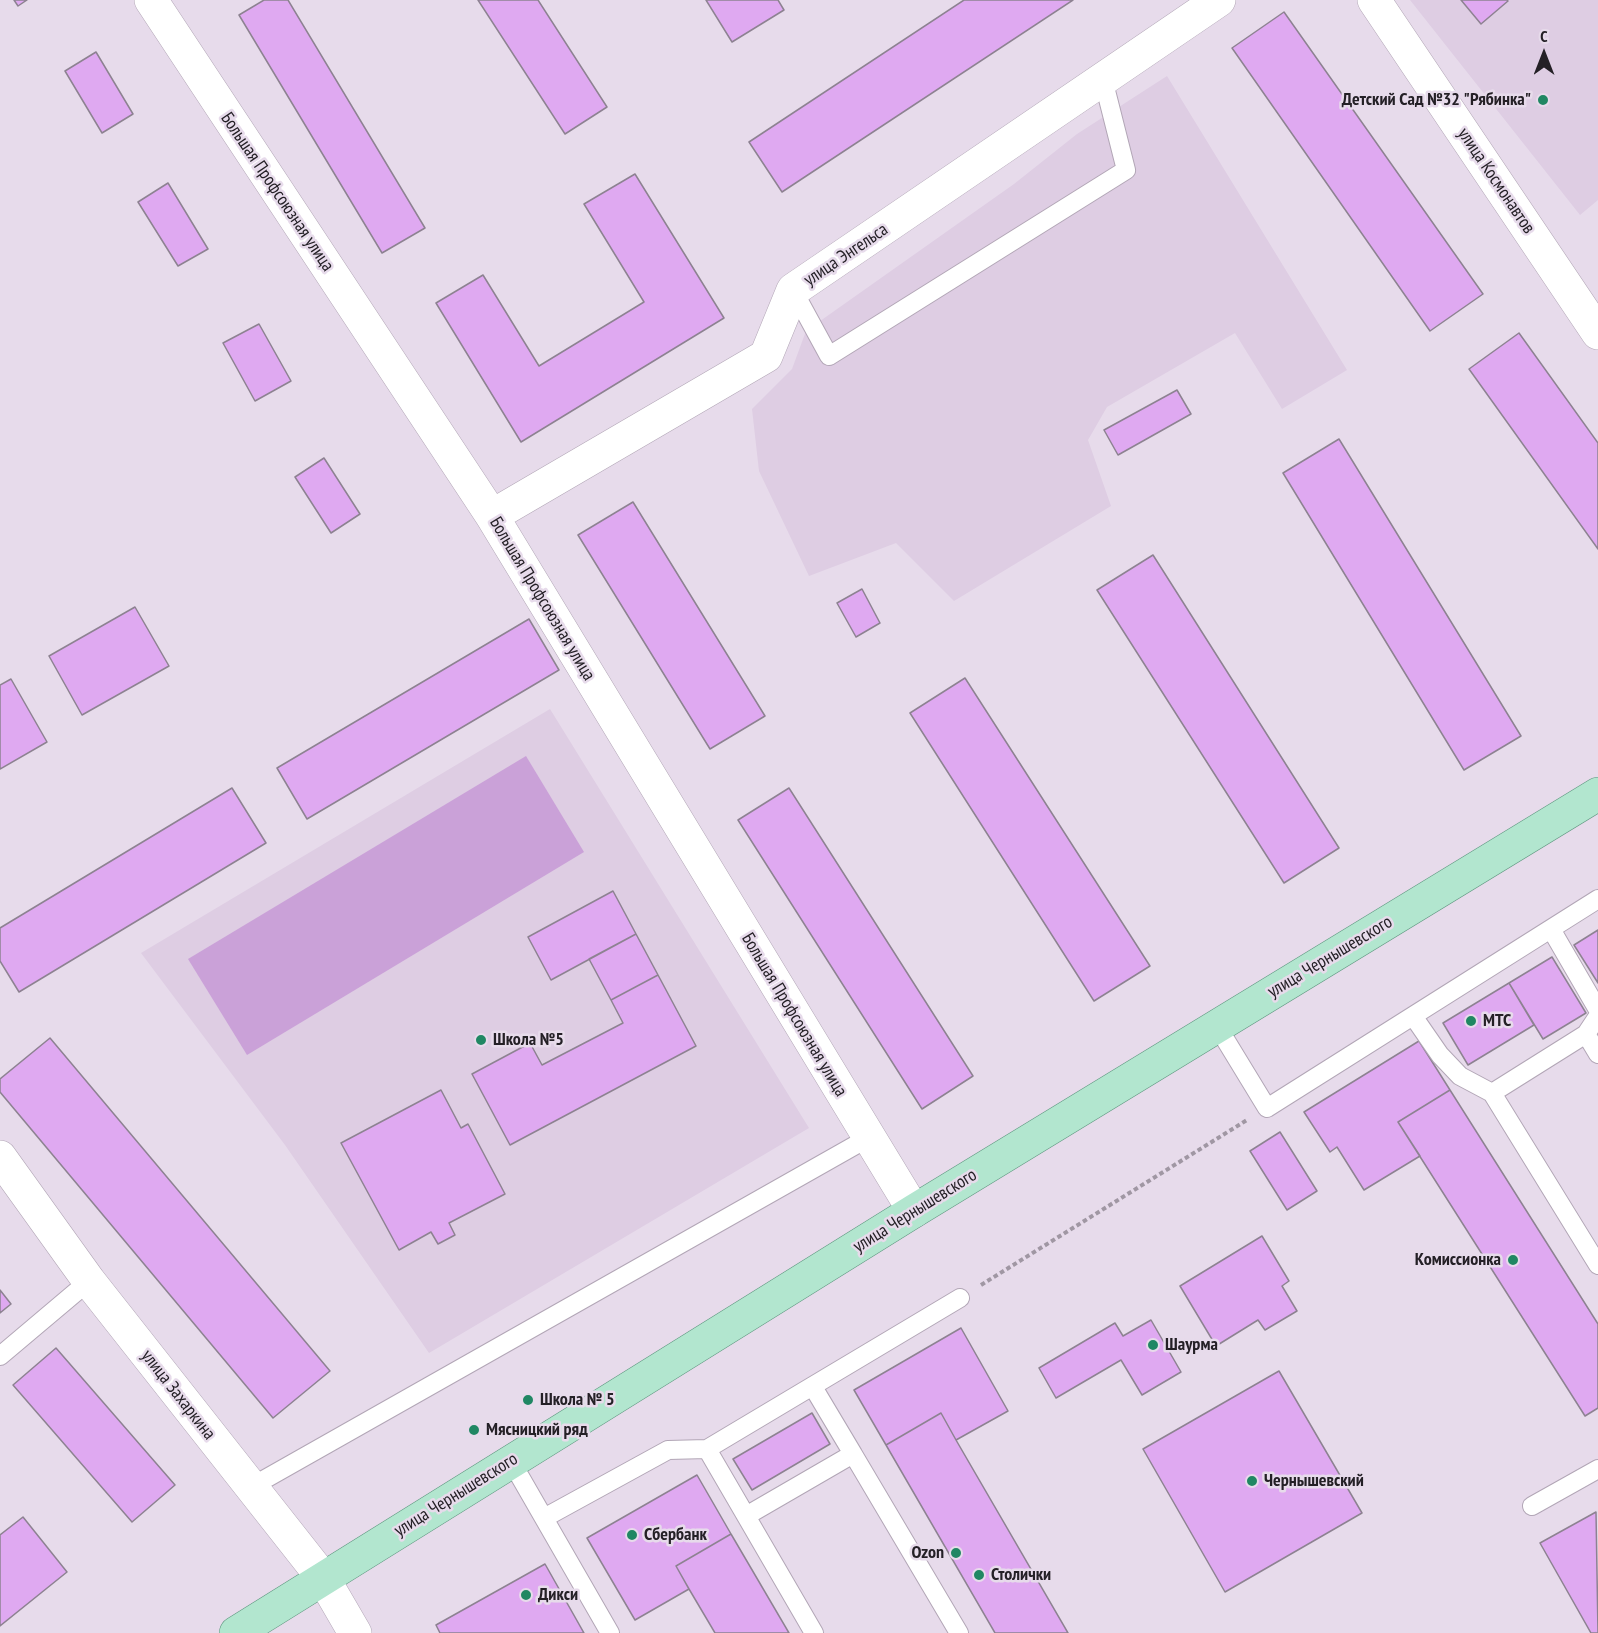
<!DOCTYPE html>
<html>
<head>
<meta charset="utf-8">
<style>
	body { margin:0 }
	#map { position:relative; width:1598px; height:1633px; overflow:hidden; background:#e7dbeb; font-family:"PT Sans Narrow",sans-serif }
	canvas { display:block }
	.north { position:absolute; left:1514px; top:24px; width:60px; height:60px; -webkit-text-stroke:4px #e7dbeb; paint-order:stroke; rotate:0deg; font-size:16px; font-weight:700; line-height:24px; text-align:center; color:#242026 }
	.north::after { content:''; display:block; margin:auto; width:21px; height:27px; background:#242026; clip-path:polygon(50% 0,100% 100%,50% 72%,0 100%) }
</style>
</head>
<body>
<div id="map">
<canvas width="1598" height="1633"></canvas>
<div class="north">С</div>
</div>
<script>
const c = document.querySelector('canvas').getContext('2d');
c.lineJoin = 'round';
function paint(path, color) { c.fillStyle = color; c.fill(path, 'evenodd'); }
function stroke(path, color, width, dash) { c.strokeStyle = color; c.lineWidth = width; c.lineCap = dash ? 'butt' : 'round'; c.setLineDash(dash || []); c.stroke(path); }
function drawText(font, color, halo, rows, align = 'center') {
  c.font = font + ' "PT Sans Narrow",sans-serif'; c.lineWidth = 5; c.setLineDash([]); c.textBaseline = 'middle'; c.strokeStyle = halo; c.fillStyle = color; for (const [text, x, y, turn = 0] of rows) {
    c.save(); c.translate(x, y); c.rotate((+turn || 0) * Math.PI / 180); c.textAlign = isNaN(turn) ? turn : align; if (halo) c.strokeText(text, 0, 0); c.fillText(text, 0, 0); c.restore();
  }
}
paint(new Path2D(`
	M1410,0H1598V200L1580,215Z
	M1167,76L1347,370L1282,409L1235,333L1107,407L1088,440L1111,506L954,601L896,543L809,576L759,471L752,409L792,369L806,331L1014,184L1077,134Z
	M550,709L809,1128L429,1353L285,1145L141,953Z`), '#decde3');
paint(new Path2D(`
	M526,756L584,852L247,1055L188,959Z`), '#caa1d8');
const building = new Path2D(`
	M14,0H27L18,6Z
	M264,0H288L425,228L382,253L239,15Z
	M478,0H538L607,107L565,134Z
	M706,0H778L784,10L732,42Z
	M964,0H1073L782,192L749,142Z
	M1461,0H1507L1508,1L1481,24Z
	M1284,12L1483,294L1430,331L1232,48Z
	M96,52L133,114L102,133L65,71Z
	M635,174L724,318L521,442L436,303L483,275L539,366L644,302L584,204Z
	M168,183L208,249L178,266L138,202Z
	M259,324L291,381L255,401L223,343Z
	M1519,333L1598,443V549L1469,369Z
	M1177,390L1191,414L1118,455L1104,430Z
	M1339,439L1521,736L1464,770L1283,473Z
	M324,458L360,514L331,533L295,477Z
	M633,502L765,716L710,749L578,535Z
	M1153,555L1339,848L1284,883L1097,590Z
	M862,589L880,623L856,637L837,603Z
	M135,607L169,666L82,715L49,656Z
	M529,619L559,670L307,819L277,768Z
	M965,678L1150,966L1094,1001L910,713Z
	M11,679L47,742L0,769V685Z
	M232,788L266,843L19,992L0,961V928Z
	M789,788L973,1076L922,1109L738,820Z
	M613,891L636,934L551,980L528,937Z
	M1598,930V983L1574,945Z
	M636,934L658,975L611,1000L589,959Z
	M1552,957L1586,1013L1543,1039L1509,983Z
	M658,975L696,1046L510,1145L472,1074L530,1043L542,1065L623,1023L611,1000Z
	M1509,983L1534,1025L1468,1065L1443,1023Z
	M50,1038L330,1371L273,1418L0,1092V1079Z
	M1419,1041L1450,1090L1398,1122L1420,1156L1364,1190L1337,1147L1330,1152L1304,1112Z
	M441,1090L461,1128L468,1124L505,1194L449,1223L455,1235L438,1244L431,1232L399,1250L341,1143Z
	M1450,1090L1598,1324V1408L1585,1416L1398,1122Z
	M1280,1132L1317,1191L1287,1210L1250,1151Z
	M1262,1236L1289,1281L1282,1286L1297,1311L1265,1330L1258,1320L1216,1346L1180,1286Z
	M0,1290L11,1304L0,1313Z
	M1151,1320L1181,1372L1142,1395L1121,1360L1056,1398L1039,1368L1115,1323L1123,1336Z
	M961,1328L1008,1411L956,1440L941,1413L886,1445L854,1390Z
	M56,1348L175,1485L132,1522L13,1385Z
	M1279,1371L1362,1513L1225,1592L1143,1449Z
	M812,1413L830,1444L752,1490L733,1459Z
	M941,1413L956,1440L1068,1633H995L886,1445Z
	M697,1475L731,1534L676,1566L689,1589L635,1620L587,1538Z
	M1596,1512L1598,1633H1591L1540,1543Z
	M23,1517L67,1572L0,1626V1535Z
	M731,1534L789,1633H715L689,1589L676,1566Z
	M545,1564L584,1633H440L436,1625Z`);
paint(building, '#dfa9f1');
stroke(building, '#8d8291', 1.5);
const lane = new Path2D(`
	M793,290L829,356L1126,170L1103,79
	M1551,929L1598,1010
	M1413,1016L1440,1055L1460,1076L1492,1093L1598,1265
	M1217,1026L1267,1108L1598,899
	M1586,1034L1598,1054
	M1492,1093L1586,1034L1598,1016
	M0,1356L89,1281
	M813,1387L853,1454
	M707,1449L746,1516
	M511,1461L610,1633
	M251,1487L868,1138
	M1532,1506L1598,1469
	M544,1518L668,1450L707,1449L960,1298
	M814,1633L746,1516L853,1454L959,1633`);
const street = new Path2D(`
	M151,0L492,516L914,1211
	M1374,0L1598,333
	M492,516L766,356L793,290L1219,0`);
const secondary = new Path2D(`
	M0,1157L89,1281L323,1578L355,1633`);
const primary = new Path2D(`
	M236,1633L914,1211L1598,794`);
stroke(lane, '#b2a6b6', 20);
stroke(street, '#b2a6b6', 34);
stroke(secondary, '#b2a6b6', 34);
stroke(primary, '#5e967f', 34);
stroke(new Path2D(`
	M981,1285L1247,1120`), '#a097a3', 4, [4.5, 3]);
stroke(lane, '#fff', 18);
stroke(street, '#fff', 33);
stroke(secondary, '#fff', 33);
stroke(primary, '#b2e6cf', 33);
for (const [x, y, r, color] of [
	[1543,100,6,"#208763"],
	[1471,1021,6,"#208763"],
	[481,1040,6,"#208763"],
	[1513,1260,6,"#208763"],
	[1153,1345,6,"#208763"],
	[528,1400,6,"#208763"],
	[474,1430,6,"#208763"],
	[1252,1481,6,"#208763"],
	[632,1535,6,"#208763"],
	[956,1553,6,"#208763"],
	[979,1575,6,"#208763"],
	[526,1595,6,"#208763"]
]) { const dot = new Path2D(); dot.arc(x, y, r, 0, 2 * Math.PI); c.fillStyle = color; c.fill(dot); stroke(dot, '#e7dbeb', 2); }
drawText('bold 18px', '#242026', '#e7dbeb', [
	["Детский Сад №32 \"Рябинка\"",1531,100,"right"],
	["МТС",1483,1021],
	["Школа №5",493,1040],
	["Комиссионка",1501,1260,"right"],
	["Шаурма",1165,1345],
	["Школа № 5",540,1400],
	["Мясницкий ряд",486,1430],
	["Чернышевский",1264,1481],
	["Сбербанк",644,1535],
	["Ozon",944,1553,"right"],
	["Столички",991,1575],
	["Дикси",538,1595]
], 'left');
drawText('18px', '#242026', '#e7dbeb', [
	["улица Космонавтов",1496,181,56],
	["Большая Профсоюзная улица",277,192,56],
	["улица Энгельса",846,255,-34],
	["Большая Профсоюзная улица",542,599,59],
	["улица Чернышевского",1330,957,-31],
	["Большая Профсоюзная улица",794,1015,59],
	["улица Чернышевского",915,1211,-32],
	["улица Захаркина",178,1395,52],
	["улица Чернышевского",456,1495,-32]
]);
</script>
</body>
</html>
